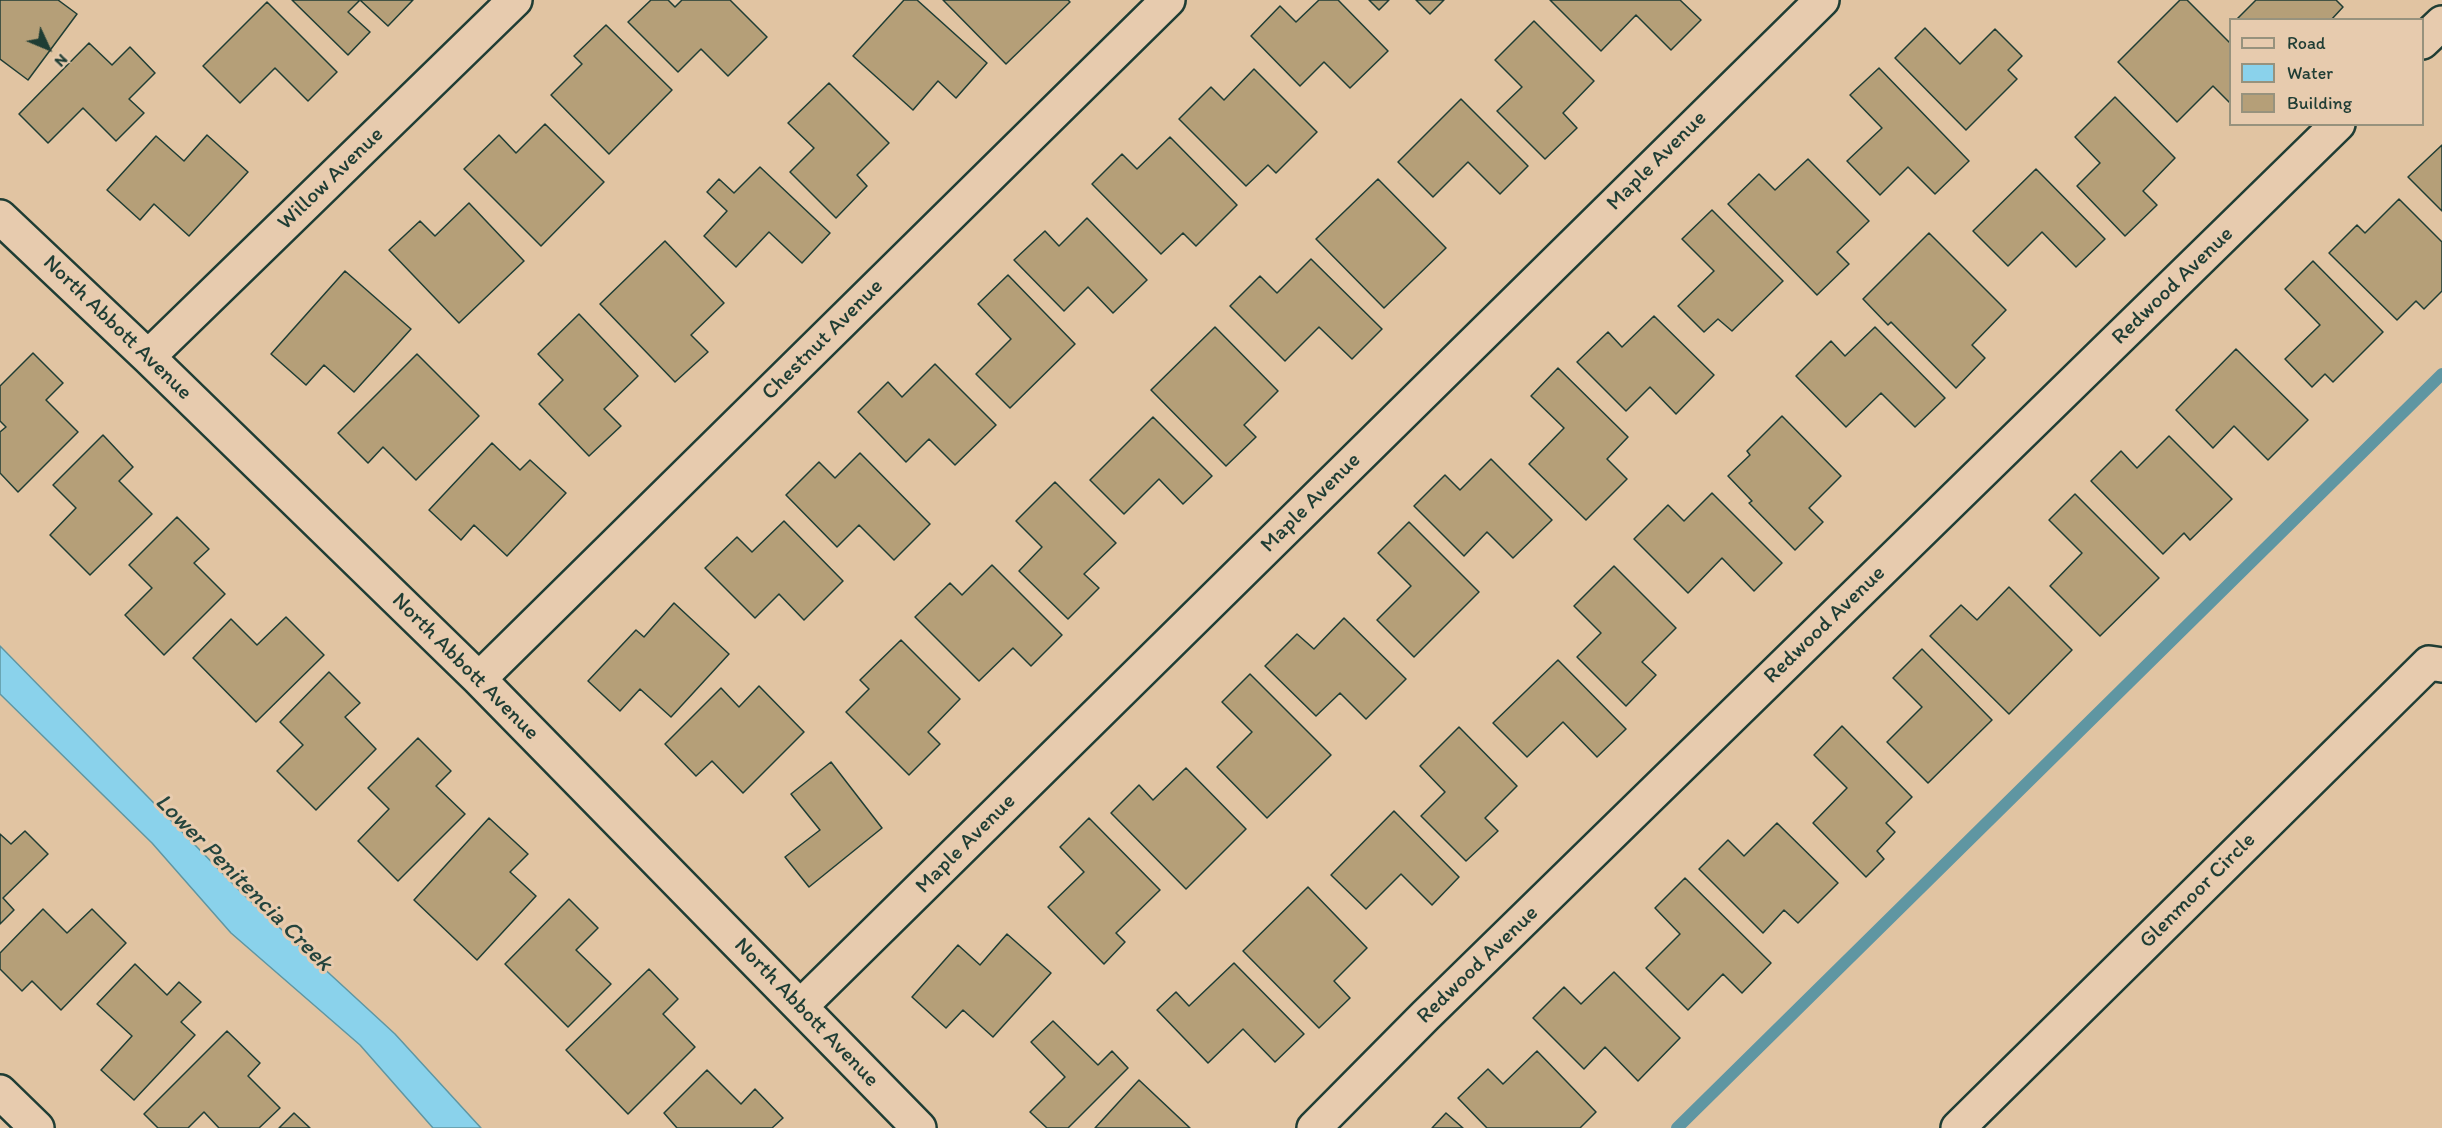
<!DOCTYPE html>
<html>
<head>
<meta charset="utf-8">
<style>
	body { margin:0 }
	#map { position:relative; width:2442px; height:1128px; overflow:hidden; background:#e1c4a2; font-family:Itim,sans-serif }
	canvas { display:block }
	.legend { position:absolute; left:2229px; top:18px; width:195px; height:108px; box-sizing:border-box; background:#e7cbae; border:2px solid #97927d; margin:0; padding:8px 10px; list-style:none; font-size:18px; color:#1f3d34 }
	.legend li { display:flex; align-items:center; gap:12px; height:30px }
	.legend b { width:30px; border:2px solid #97927d }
	.north { position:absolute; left:18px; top:18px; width:60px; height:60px; -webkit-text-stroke:4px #e7cbae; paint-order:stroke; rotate:134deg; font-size:16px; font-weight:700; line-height:24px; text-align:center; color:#1f3d34 }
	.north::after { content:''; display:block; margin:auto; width:21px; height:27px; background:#1f3d34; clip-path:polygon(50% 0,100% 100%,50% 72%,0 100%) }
</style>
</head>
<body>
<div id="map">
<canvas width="2442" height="1128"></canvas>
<ul class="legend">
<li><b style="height:8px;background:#e7cbae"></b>Road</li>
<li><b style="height:16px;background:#8ad2eb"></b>Water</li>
<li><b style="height:16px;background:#b59f78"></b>Building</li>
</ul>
<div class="north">N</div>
</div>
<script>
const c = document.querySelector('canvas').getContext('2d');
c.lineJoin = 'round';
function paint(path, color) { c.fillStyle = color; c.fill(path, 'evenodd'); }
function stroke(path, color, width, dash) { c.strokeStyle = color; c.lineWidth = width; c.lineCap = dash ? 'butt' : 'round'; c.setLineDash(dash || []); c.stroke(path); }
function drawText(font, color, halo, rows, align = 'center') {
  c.font = font + ' Itim,sans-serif'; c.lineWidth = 6; c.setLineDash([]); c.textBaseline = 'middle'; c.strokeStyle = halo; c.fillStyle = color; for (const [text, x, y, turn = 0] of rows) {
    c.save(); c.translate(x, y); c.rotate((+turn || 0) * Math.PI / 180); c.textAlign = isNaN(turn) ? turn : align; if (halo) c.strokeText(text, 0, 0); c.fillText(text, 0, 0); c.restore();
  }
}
const water = new Path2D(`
	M0,646L243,894L395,1034L481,1128H433L360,1045L231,933L152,843L0,694Z`);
paint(water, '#8ad2eb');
stroke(water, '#5f96a2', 1.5);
stroke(new Path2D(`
	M1677,1128L2442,374`), '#5f96a2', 12);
const building = new Path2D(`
	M0,0H58L77,14L28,80L0,59Z
	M292,0H360L348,12L370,32L348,55Z
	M360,0H413L388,26Z
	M651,0H668L675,7L682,0H730L767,37L728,76L701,49L678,72L628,22Z
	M904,0H917L987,63L956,98L938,81L913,110L853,56Z
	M943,0H1068L1070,2L1006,64Z
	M1319,0H1338L1388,51L1350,88L1324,62L1300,86L1251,36L1280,6L1296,22Z
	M1369,0H1389L1379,10Z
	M1416,0H1444L1430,14Z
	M1550,0H1680L1701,20L1671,50L1636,15L1601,51Z
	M2180,0H2187L2230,43V103L2213,86L2177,122L2118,62Z
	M2256,0H2336L2343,7L2331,20H2236Z
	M267,2L337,72L308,101L275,68L240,103L203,66Z
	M1534,21L1594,81L1563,113L1577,128L1545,159L1497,111L1522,87L1495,60Z
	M606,25L672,90L609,154L551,95L582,64L574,56Z
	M1925,28L1960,64L1995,29L2022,56L2008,70L2017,79L1966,130L1895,58Z
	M89,43L112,65L130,47L155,73L129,99L144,113L116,141L83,108L48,143L19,114Z
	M1879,68L1969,161L1935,194L1908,167L1880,195L1847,161L1882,128L1850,95Z
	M1254,69L1317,132L1276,173L1268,165L1246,186L1179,119L1211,87L1224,100Z
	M829,83L889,143L857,175L867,186L836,218L790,172L814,148L788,123Z
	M2115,97L2175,158L2143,191L2157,205L2125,236L2077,186L2100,163L2075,137Z
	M1461,99L1528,166L1500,194L1468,162L1433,197L1398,162Z
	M545,124L604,182L541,246L464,169L499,135L516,153Z
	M207,135L248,172L189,236L154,204L140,220L107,190L156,136L184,161Z
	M1170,137L1237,205L1196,246L1183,233L1161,254L1092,184L1122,154L1137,169Z
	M2442,145V211L2408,177Z
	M1808,159L1869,221L1837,252L1849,264L1817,295L1728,204L1759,174L1775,190Z
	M760,167L830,233L802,263L769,232L736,267L704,236L727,211L707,192L719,179L734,193Z
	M2036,169L2105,239L2076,267L2042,232L2008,266L1973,231Z
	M1378,179L1446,248L1384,308L1316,239Z
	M2399,199L2442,242V291L2424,309L2416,301L2397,320L2329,253L2357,225L2365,233Z
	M469,203L524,261L459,323L389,250L420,221L435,236Z
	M1712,210L1783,281L1732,331L1718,319L1704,332L1678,306L1714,271L1682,239Z
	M1087,218L1147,280L1113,313L1088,287L1064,311L1014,260L1045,231L1059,246Z
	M1929,233L2006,310L1972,345L1985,358L1956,388L1891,322L1888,325L1863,299Z
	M665,241L724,303L691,335L708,352L675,382L600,304Z
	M1311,259L1382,329L1352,359L1319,327L1285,361L1230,306L1260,276L1277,293Z
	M2313,261L2383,332L2333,382L2325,374L2312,387L2285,359L2320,325L2285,289Z
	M345,271L411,329L354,392L324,365L306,385L271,354Z
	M1008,275L1075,344L1010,408L976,374L1011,339L978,304Z
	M579,314L638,376L604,409L621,426L589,456L539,404L563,380L538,354Z
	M1654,316L1714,375L1676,414L1650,387L1626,411L1577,362L1608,332L1622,347Z
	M1215,327L1278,391L1244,425L1256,437L1226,466L1151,390Z
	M1875,327L1945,398L1915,427L1881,393L1846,427L1796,376L1831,341L1845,356Z
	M2236,349L2308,420L2268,460L2234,426L2213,448L2176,410Z
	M33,353L63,383L46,400L78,432L18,492L0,473V432L6,427L0,421V386Z
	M417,354L479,416L416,480L383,447L368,463L338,433Z
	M935,364L996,425L955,465L929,439L906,462L858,412L888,382L902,397Z
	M1558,368L1628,437L1607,459L1627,479L1586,520L1529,464L1564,428L1531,396Z
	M1782,416L1841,476L1809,508L1823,522L1795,550L1749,503L1752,501L1728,476L1750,455L1747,451Z
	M1153,417L1212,476L1183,504L1159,479L1124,514L1090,480Z
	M103,435L133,467L119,481L152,514L90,575L50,535L76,508L53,485Z
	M2169,436L2232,499L2190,540L2184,533L2163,554L2091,481L2121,451L2137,468Z
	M492,443L520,470L530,460L566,493L507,556L474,525L461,540L429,510Z
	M860,453L930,524L894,560L859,525L837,547L786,495L819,462L835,478Z
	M1491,459L1552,520L1513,558L1487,532L1464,556L1414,506L1445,475L1460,490Z
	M1055,482L1116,543L1084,574L1099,588L1068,619L1019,571L1042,547L1016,521Z
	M1712,493L1782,563L1754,591L1722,558L1688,593L1634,539L1668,505L1684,521Z
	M2075,494L2159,578L2100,636L2050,586L2082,553L2049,520Z
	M177,517L209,549L194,563L225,594L164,655L125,615L152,588L129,565Z
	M784,521L843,581L804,620L779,594L755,618L705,568L737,537L752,552Z
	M1409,522L1479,592L1414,657L1377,620L1411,586L1378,553Z
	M992,565L1062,635L1031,666L1013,648L979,681L915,617L950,583L962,595Z
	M1614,566L1676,628L1642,662L1656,675L1626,706L1577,657L1601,633L1574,606Z
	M2009,587L2072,650L2009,714L1930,636L1961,605L1977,620Z
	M674,603L729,654L671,717L640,689L620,711L588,681L636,630L644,637Z
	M286,617L324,655L256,722L193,658L231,619L257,645Z
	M1344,618L1406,679L1366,719L1340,693L1316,716L1265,666L1297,634L1314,649Z
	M901,640L960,699L928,732L940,744L909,775L846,712L869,689L860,680Z
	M1922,649L1992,720L1928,783L1887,742L1922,707L1893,678Z
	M1558,660L1626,729L1597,757L1563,722L1527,757L1493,723Z
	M329,672L360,703L345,717L376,749L316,810L277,771L303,745L280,722Z
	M1250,674L1331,755L1267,818L1217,767L1252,732L1222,702Z
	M759,686L804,732L743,793L712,761L696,776L665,744L721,688L739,707Z
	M1842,726L1912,797L1886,823L1895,832L1877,851L1884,859L1866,877L1813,823L1847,788L1814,755Z
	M1459,727L1517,786L1485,818L1498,831L1466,861L1421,816L1445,792L1420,766Z
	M418,738L451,771L436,786L465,814L398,881L358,841L389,809L368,788Z
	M831,762L882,828L809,887L785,857L820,830L791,794Z
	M1186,768L1246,829L1186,889L1111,813L1139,785L1153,800Z
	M1394,811L1459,877L1432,905L1401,874L1366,909L1331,875Z
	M489,818L528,854L510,872L536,896L477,960L414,900Z
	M1089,818L1160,890L1116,933L1125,942L1104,964L1048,907L1084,872L1060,847Z
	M1777,823L1838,883L1798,923L1784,910L1763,933L1699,869L1728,840L1744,856Z
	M25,831L48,854L3,898L14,910L0,924V834L11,844Z
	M1685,878L1771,963L1742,993L1723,974L1688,1010L1646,968L1680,934L1655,908Z
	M1308,887L1367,948L1334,981L1350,998L1319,1028L1243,951Z
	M569,899L598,928L576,950L611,984L568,1027L505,964Z
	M43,909L67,933L92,909L126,943L61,1010L32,981L22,991L0,969V953Z
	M1007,934L1051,973L993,1037L963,1010L946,1028L912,997L958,945L980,965Z
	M1234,963L1304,1034L1275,1062L1243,1029L1208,1063L1157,1010L1176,992L1189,1006Z
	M135,964L167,995L179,982L201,1002L181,1022L195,1035L134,1100L101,1070L132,1036L97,1004Z
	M649,969L678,999L663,1014L695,1047L628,1114L566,1050Z
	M1614,972L1680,1038L1638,1081L1605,1047L1584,1069L1533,1018L1564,987L1581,1004Z
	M1053,1021L1098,1065L1112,1051L1128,1068L1068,1128H1047L1030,1112L1065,1077L1031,1042Z
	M227,1031L260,1063L248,1076L280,1108L259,1128H219L204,1112L188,1128H158L144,1114Z
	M1537,1051L1596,1112L1580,1128H1487L1458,1098L1488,1069L1503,1084Z
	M707,1070L741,1104L755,1089L783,1118L772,1128H677L664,1113Z
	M1139,1080L1190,1128H1095Z
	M294,1113L310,1128H279Z
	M1446,1113L1463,1128H1432Z`);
paint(building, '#b59f78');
stroke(building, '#1f3d34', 1.5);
const minor = new Path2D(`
	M2422,42L2442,23
	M0,217L148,357L479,679L919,1128
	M148,357L515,0
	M479,679L1168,0
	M801,1006L1822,0
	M0,1092L37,1128
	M1314,1128L1425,1016L2338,124
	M1958,1128L2429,663L2442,665`);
stroke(minor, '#1f3d34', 38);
stroke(minor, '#e7cbae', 33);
drawText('22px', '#1f3d34', '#e7cbae', [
	["Maple Avenue",1657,161,-45],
	["Willow Avenue",331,179,-44],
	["Redwood Avenue",2173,286,-44],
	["North Abbott Avenue",117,328,44],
	["Chestnut Avenue",823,340,-45],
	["Maple Avenue",1311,503,-45],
	["Redwood Avenue",1825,625,-44],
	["North Abbott Avenue",465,667,45],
	["Maple Avenue",966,844,-45],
	["Glenmoor Circle",2198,891,-45],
	["Redwood Avenue",1478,965,-44],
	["North Abbott Avenue",806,1013,46]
]);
drawText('italic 24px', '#24443d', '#e7cbae', [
	["Lower Penitencia Creek",243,883,45]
]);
</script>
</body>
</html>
